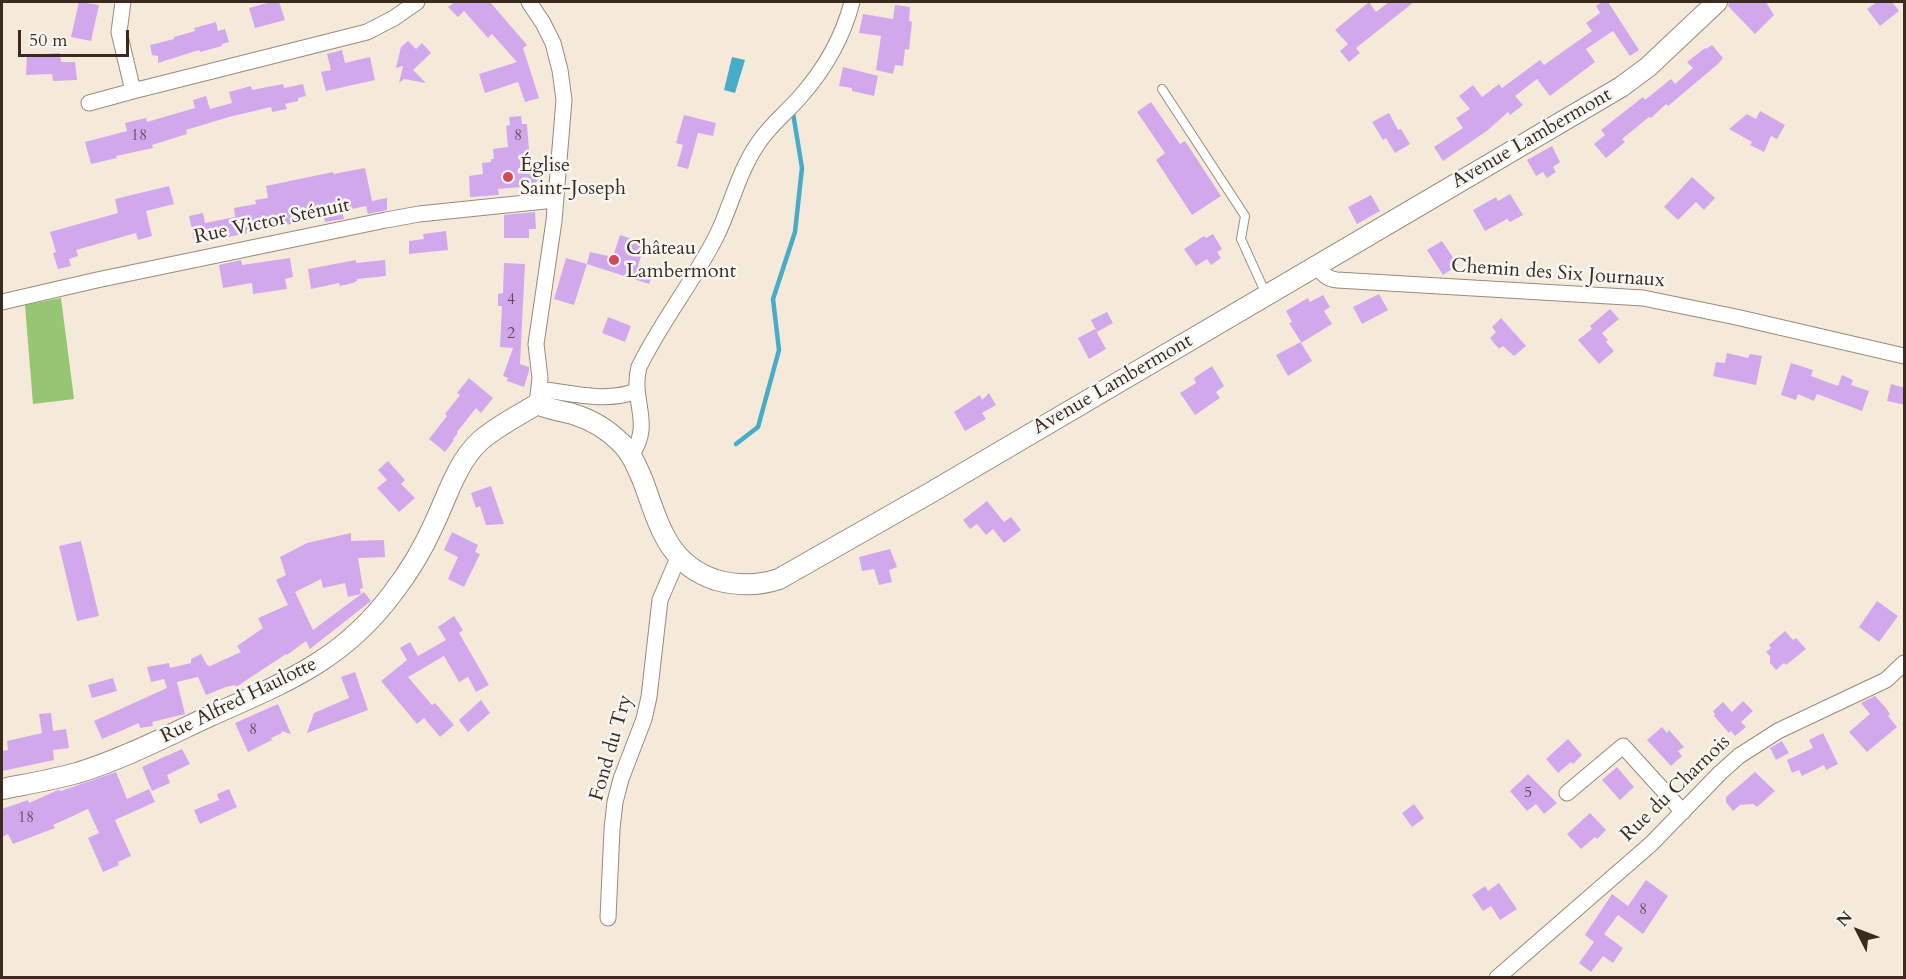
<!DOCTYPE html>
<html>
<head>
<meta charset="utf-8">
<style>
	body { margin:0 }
	#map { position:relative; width:1906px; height:979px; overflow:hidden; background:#f5eada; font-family:Cardo,serif }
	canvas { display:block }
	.frame { position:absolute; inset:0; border:3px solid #3b2a1e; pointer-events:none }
	.north { position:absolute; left:1828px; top:901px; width:60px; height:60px; -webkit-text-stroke:4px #f6f6f2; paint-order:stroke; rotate:312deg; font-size:16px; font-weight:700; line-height:24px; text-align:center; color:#3b2a1e }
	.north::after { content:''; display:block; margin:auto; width:21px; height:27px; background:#3b2a1e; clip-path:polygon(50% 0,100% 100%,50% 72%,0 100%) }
	.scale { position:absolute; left:18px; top:30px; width:111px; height:27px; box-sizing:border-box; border:3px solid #3b2a1e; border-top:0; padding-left:8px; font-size:18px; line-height:21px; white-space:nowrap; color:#3b2a1e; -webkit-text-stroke:4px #f6f6f2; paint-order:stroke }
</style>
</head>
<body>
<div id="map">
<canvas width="1906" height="979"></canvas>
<div class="frame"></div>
<div class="north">N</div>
<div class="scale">50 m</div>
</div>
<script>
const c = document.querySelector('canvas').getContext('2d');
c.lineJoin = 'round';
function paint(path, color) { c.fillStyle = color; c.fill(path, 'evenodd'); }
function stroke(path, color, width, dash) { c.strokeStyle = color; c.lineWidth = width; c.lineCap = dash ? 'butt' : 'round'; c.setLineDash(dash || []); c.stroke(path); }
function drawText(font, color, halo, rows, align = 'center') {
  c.font = font + ' Cardo,serif'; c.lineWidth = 5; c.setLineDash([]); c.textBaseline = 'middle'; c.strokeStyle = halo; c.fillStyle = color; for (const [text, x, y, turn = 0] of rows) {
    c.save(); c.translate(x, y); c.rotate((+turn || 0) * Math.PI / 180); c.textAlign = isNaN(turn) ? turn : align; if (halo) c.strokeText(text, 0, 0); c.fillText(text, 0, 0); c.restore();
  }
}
paint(new Path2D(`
	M61,298L74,399L33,404L25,305Z`), '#96c574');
paint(new Path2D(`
	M732,57L745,60L735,93L724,90Z`), '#47acc7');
stroke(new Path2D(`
	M736,444L758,427L779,350L773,299L795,232L802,168L793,113`), '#47acc7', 4.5);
paint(new Path2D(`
	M79,2L99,5L91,41L71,37Z
	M271,2H279L285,20L255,28L249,8Z
	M455,2H490L527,45L523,48L539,98L525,102L518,82L485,93L479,74L517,62L492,34L488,38L464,11L458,17L448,7Z
	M1369,2L1376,12L1389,2H1414L1356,48L1360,53L1349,62L1340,51L1348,44L1335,30Z
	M1602,2H1608L1639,50L1630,56L1613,31L1586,49L1595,62L1550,96L1537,79L1515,96L1523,105L1510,115L1508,112L1488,130L1443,161L1434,147L1463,128L1456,118L1470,109L1459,96L1473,85L1482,97L1499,84L1502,88L1540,60L1544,65L1592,31L1586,23L1600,13L1596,6Z
	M1729,2H1766L1774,15L1755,34L1728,6Z
	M1877,2H1892L1899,11L1880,26L1867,9Z
	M895,5L910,7L909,21L912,22L909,50L905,49L903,66L895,65L893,74L876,70L881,36L859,33L863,14L893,19Z
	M216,22L218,31L225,29L229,42L222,44V46L200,52L199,50L158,63V56L152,55L150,45L174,39V37L195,31L194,28Z
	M408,41L416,49L422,43L431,53L413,70L426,83L404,79L399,83L403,66L396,68L401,47Z
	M1712,45L1723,58L1718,64L1668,106L1666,104L1651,118L1649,117L1622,139L1625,142L1606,158L1594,144L1605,135L1601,130L1643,97L1645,100L1671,79L1675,84L1693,68L1687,62L1705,48L1706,49Z
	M342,50L345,63L370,57L375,80L326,91L321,72L331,70L327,54Z
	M60,53L61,62H75L77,80L53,81L52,74L26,75L27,55Z
	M843,67L878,76L874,96L852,91V88L839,86Z
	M283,84L284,88L303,84L306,96L298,98V101L285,104L287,109L272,112L271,107L229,117L186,130L187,134L152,145L153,148L116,156L117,158L91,164L85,142L127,131L125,123L146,118L147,122L195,108L193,100L206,96L210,109L232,103L229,92L251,86L252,90Z
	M1151,102L1180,144L1185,141L1221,196L1192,215L1156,160L1165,153L1137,112Z
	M1760,111L1785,125L1777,139L1771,136L1764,152L1750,145L1752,142L1729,129L1747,114L1756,119Z
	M1389,113L1398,130L1401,129L1410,144L1395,153L1386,138L1383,140L1372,122Z
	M684,115L716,123L713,136L698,133L688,169L677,166L683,145L676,143Z
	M521,116L522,124H527L530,163L538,170V180L532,186L498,189L499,195L470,197L469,176L483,174L482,163L491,162V159H494L493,149L508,147L506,126L510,125L509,117Z
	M1552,146L1560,162L1553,167L1556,172L1547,178L1543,172L1536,176L1527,160Z
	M365,168L372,201L387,198V210L368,214L366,206L342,211L344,219L325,222L324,217L195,244L189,216L203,213L205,223L235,217L234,208L256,204L255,200L268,198L266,186L333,172V174Z
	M1692,177L1715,198L1704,210L1696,202L1678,220L1664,207Z
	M169,186L174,204L146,211L152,236L138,240L136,233L76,250L78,256L69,259L71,266L58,269L53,253L56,252L50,232L118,213L115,199Z
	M1510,194L1523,215L1510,222L1507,219L1485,231L1473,210L1496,197L1498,201Z
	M1371,195L1380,211L1357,224L1348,207Z
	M535,212L536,229H529V238H504V215Z
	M446,231L448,250L409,254V241L424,239L423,234Z
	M1213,234L1222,249L1217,252L1221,258L1211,265L1207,259L1196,266L1184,249L1204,236L1206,238Z
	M620,235L645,243L638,266L654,271L649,284L587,264L574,305L554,299L566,258L587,264L590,252L613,257Z
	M1442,241L1458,265L1443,275L1427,250Z
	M290,258L293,277L285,279L287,289L253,294L252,283L223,288L219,265L241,260L242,265Z
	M356,260V263L385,260L386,276L357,279V281L353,283L340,286L339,283L311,289L308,269Z
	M504,263L525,264L520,364L529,367V371L524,387L507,381L508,378L503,376L513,348L500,347L502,306H498V294L503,293Z
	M1379,294L1388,310L1362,324L1353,307Z
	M1323,295L1330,307L1324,311L1332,324L1301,343L1312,361L1288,376L1276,355L1301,342L1289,323L1292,322L1286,311L1308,298L1310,302Z
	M1610,309L1619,319L1602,333L1608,340L1606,342L1614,351L1599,364L1578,340L1592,329L1590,326Z
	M1107,312L1113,323L1097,332L1091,320Z
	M608,317L631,326L625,342L602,333Z
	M1501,318L1526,346L1514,356L1503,346L1499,349L1490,338L1496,332L1492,327Z
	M1095,329L1106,349L1089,359L1078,338Z
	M1727,353L1748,358L1750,354L1762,356L1756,385L1713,376L1716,362L1725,363Z
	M1791,363L1813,370L1811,376L1838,386L1842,375L1853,380L1851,385L1869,391L1862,411L1817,394L1814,401L1798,394L1796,400L1781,395Z
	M1212,366L1224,386L1216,392L1220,398L1195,415L1180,393L1196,383L1194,378Z
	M469,378L493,398L481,413L476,408L457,432L458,433L453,439L454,440L445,452L429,439L447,416L445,414L460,395L457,393Z
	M1891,384L1905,388V405L1887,401Z
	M989,393L996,405L982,413L986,419L965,431L954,412L980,395L982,400Z
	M388,461L405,480L401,484L415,498L399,512L377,488L387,480L378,470Z
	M491,486L504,524L486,525L480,506L476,508L471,493Z
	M987,501L1004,522L1011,517L1021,530L1004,543L993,529L986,535L977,524L970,529L963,520Z
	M452,532L478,545L475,552L480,554L464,587L448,579L458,557L444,550Z
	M351,533V541L384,540L385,557L358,558L363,588L360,589L361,594L348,597L345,583L323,588L321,579L295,592L313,630L364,592L371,601L310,649L306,641L287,655L286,654L236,687L235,685L226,687L206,695L198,677L177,682L185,714L152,722L153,726L140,728L139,723L102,739L94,721L167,688L164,679L151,682L147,667L169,663L170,668L191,663V659L201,654L207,665L210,666L241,652L237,646L263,628L258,618L288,605L276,580L286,575L280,557L307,543Z
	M81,541L99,616L77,621L59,546Z
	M890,549L897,567L889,570L892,582L879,585L874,569L862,571L859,557Z
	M1877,601L1898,616L1879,642L1859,627Z
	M454,616L463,630L459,633L489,685L476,692L468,677L459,682L444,656L408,677L432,705L435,703L454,725L440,737L424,718L417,724L381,681L407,660L400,648L410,642L418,656L446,640L438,627Z
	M1785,631L1793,640L1796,638L1806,649L1786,665L1784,663L1776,670L1770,663V656L1766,652L1771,648L1769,645Z
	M355,672L368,710L307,733L314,713L349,698L341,677Z
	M113,678L117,691L92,698L88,685Z
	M1875,696L1885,707L1890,714L1888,716L1897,727L1867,752L1849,732L1870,714L1861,703Z
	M481,700L490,713L468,732L459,720Z
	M1743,701L1753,711L1741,722L1746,727L1735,736L1731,731L1729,733L1714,716L1715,714L1713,711L1723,702L1732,712Z
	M278,704L291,734L281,731L282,733L271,738L272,740L248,752L235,723Z
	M51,713L53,731L66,729L69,748L53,750L54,760L2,771V751L8,750L7,741L42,733L39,714Z
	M1662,727L1667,733L1669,730L1684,747L1678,751L1682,756L1671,766L1647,740Z
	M1823,733L1838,764L1826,770L1824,765L1802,776L1799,770L1792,773L1787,760L1813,748L1809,740Z
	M1568,739L1582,755L1573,764L1571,762L1558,773L1546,759Z
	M1782,741L1789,753L1776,760L1770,748Z
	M182,749L190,764L167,775L170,783L152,791L142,767Z
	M1617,767L1634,787L1620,800L1602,780Z
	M116,772L127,799L149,789L155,802L115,820L131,856L118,862L119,865L103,872L88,838L99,833L88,809L53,825L55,828L13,844L8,834L2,837V809L28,800L29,803L58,790L61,791Z
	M1755,772L1775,791L1757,807L1753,804L1740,805L1733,811L1726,802V797Z
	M1528,774L1557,803L1544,814L1536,804L1527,811L1510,791Z
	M229,789L237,807L200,824L194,810L219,800L217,794Z
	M1414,804L1424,818L1412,827L1402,813Z
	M1590,813L1606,830L1597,839L1595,837L1581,849L1567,834Z
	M1646,880L1668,896L1643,934L1618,915L1604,934L1623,948L1613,963L1603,956L1591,972L1579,963L1594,942L1585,935L1612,894L1628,906Z
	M1499,883L1517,909L1500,920L1491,906L1483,911L1472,895L1485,886L1488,891Z`), '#d2a8ed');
const lane = new Path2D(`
	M1162,89L1245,216L1241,239L1266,294`);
const street = new Path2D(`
	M123,2L119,32L133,91L367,32L394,18L417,2
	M529,2L543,23L553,43L560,70L564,100L554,221L536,344L540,378L537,404
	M89,103L133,91
	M1317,266C1323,274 1326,279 1337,280L1643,298L1736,317L1904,356
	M2,302L97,280L386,220L419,214L555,200
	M539,389C571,393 606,403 636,391
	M631,455C654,424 630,400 639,367C661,322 693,282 716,237C731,207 738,173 757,145C768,127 786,113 800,97C824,70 843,37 852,2
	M1567,793L1623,746L1683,812
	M608,918L612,829L615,802L621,779L644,719L649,697L660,600L678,558
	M1497,978L1651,844L1720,773L1739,756L1778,731L1886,680L1904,663`);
const secondary = new Path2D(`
	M2,789C27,784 52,780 77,773C123,759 167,736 210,716C284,683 342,661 392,594C409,572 423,549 434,524C447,497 457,462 480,441C497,426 518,416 537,404C549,409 560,411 573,414C589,419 607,429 620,442C631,452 637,467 643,481C659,524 667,564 716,580C738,586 758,586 779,579L930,493L1621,87L1648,67L1717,2`);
stroke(lane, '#988a7c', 10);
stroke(street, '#988a7c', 17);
stroke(secondary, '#988a7c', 22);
stroke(lane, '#fff', 8);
stroke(street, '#fff', 15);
stroke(secondary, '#fff', 20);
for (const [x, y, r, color] of [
	[508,177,6,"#d1495b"],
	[614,260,6,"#d1495b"]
]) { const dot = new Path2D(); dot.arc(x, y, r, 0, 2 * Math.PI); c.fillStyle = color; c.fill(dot); stroke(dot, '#f6f6f2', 2); }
drawText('16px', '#614a52', null, [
	["18",139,136],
	["8",518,136],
	["4",511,300],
	["2",511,334],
	["8",253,730],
	["5",1528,793],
	["18",26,818],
	["8",1643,910]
]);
drawText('20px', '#3b2a1e', '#f6f6f2', [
	["Avenue Lambermont",1532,139,-30],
	["Rue Victor Sténuit",272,222,-12],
	["Chemin des Six Journaux",1558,274,4],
	["Avenue Lambermont",1113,385,-30],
	["Rue Alfred Haulotte",239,701,-26],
	["Fond du Try",612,748,-74],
	["Rue du Charnois",1676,789,-44]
]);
drawText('20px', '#3b2a1e', '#f6f6f2', [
	["Église",520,166],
	["Saint-Joseph",520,189],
	["Château",626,249],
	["Lambermont",626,272]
], 'left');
</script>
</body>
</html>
